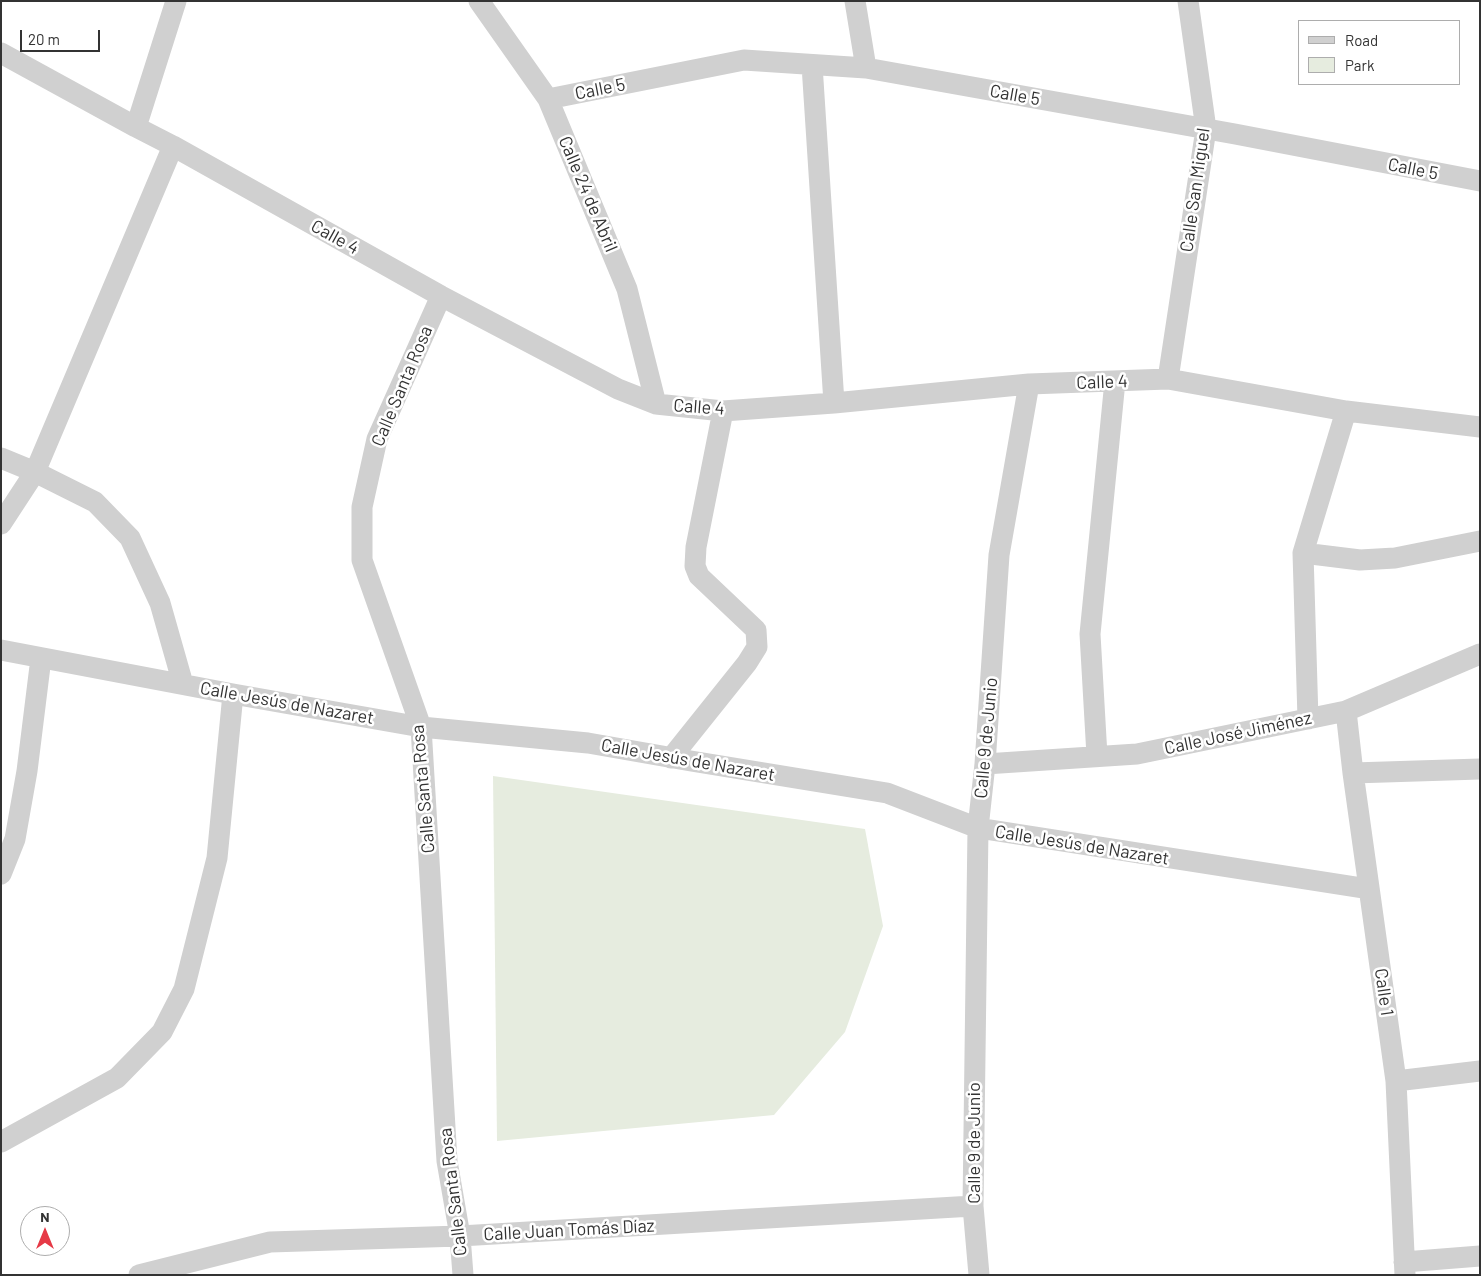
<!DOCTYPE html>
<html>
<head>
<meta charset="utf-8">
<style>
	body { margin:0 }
	#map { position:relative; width:1481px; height:1276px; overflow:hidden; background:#fff; font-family:Barlow,sans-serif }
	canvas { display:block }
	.frame { position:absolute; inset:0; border:2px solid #333; pointer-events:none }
	.legend { position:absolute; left:1298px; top:20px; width:162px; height:65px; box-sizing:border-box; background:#fff; border:1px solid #adadad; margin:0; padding:6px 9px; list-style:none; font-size:15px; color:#333 }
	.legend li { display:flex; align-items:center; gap:10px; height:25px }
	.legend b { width:25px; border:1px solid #adadad }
	.north { position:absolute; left:20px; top:1206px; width:50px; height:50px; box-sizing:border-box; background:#fff; border:1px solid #adadad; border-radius:50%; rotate:0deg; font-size:14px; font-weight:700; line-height:20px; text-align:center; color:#333 }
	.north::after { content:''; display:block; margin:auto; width:18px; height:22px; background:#e63946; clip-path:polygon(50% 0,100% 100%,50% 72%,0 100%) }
	.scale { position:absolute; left:20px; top:30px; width:80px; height:22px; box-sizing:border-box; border:2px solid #333; border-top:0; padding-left:6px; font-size:15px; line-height:18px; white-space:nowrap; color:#333; -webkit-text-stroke:4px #fff; paint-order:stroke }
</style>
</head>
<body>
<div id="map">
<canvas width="1481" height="1276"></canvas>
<div class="frame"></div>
<ul class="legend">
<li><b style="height:6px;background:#d0d0d0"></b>Road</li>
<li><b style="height:14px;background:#e6ecdf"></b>Park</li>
</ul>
<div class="north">N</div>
<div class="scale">20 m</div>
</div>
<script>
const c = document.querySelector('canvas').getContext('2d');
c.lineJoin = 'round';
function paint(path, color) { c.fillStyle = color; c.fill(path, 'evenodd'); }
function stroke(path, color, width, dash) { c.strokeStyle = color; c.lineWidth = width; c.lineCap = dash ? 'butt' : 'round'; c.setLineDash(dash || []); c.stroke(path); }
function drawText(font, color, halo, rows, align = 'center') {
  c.font = font + ' Barlow,sans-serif'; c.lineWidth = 5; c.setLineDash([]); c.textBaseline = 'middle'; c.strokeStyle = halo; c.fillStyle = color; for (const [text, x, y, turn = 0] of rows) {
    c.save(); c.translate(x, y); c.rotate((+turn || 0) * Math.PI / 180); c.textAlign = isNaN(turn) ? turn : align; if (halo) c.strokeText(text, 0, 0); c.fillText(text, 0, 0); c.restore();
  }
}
paint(new Path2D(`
	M493,776L865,829L883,926L845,1032L774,1115L497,1141Z`), '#e6ecdf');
stroke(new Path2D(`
	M479,1L548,99L627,289L656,404
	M855,1L866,68
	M1,53L136,127L173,146L441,296L618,389L656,404L723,411L834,403L1029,384L1168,379L1346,411L1480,427
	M812,65L834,403
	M548,99L744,60L866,68L1235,134L1480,181
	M136,127L176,1
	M441,296L377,439L362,507V560L421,727L447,1161L460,1236L463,1275
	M1168,379L1206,129L1188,1
	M1,458L35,472L95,502L130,538L160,603L183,684
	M1,524L35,472L173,146
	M1303,553L1360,560L1395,558L1480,541
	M1,650L233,694L421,727L588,743L691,761L887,793L978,828L1369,889
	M1346,711L1353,773L1396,1081L1405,1275
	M1308,719L1303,553L1346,411
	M1097,756L1090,634L1115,381
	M671,758L747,663L757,647L756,630L699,576L695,566L696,547L723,411
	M985,764L1137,754L1346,711L1480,654
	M1353,773L1480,769
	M1,874L15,839L27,771L41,658
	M1396,1081L1480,1071
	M1,1142L117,1078L162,1032L184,989L217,858L233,694
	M1404,1262L1480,1256
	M139,1275L270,1242L460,1236L973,1206
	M979,1275L973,1206L978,828L985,764L999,555L1029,384`), '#d0d0d0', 21);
drawText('18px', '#333', '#fff', [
	["Calle 5",600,89,-11],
	["Calle 5",1015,95,10],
	["Calle 5",1413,169,11],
	["Calle San Miguel",1195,190,-82],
	["Calle 24 de Abril",588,194,67],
	["Calle 4",335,237,29],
	["Calle 4",1102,382,-2],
	["Calle Santa Rosa",402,386,-67],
	["Calle 4",699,407,4],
	["Calle Jesús de Nazaret",287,703,10],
	["Calle José Jiménez",1238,733,-12],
	["Calle 9 de Junio",986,738,-85],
	["Calle Jesús de Nazaret",688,760,10],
	["Calle Santa Rosa",423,789,-95],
	["Calle Jesús de Nazaret",1082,845,9],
	["Calle 1",1384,992,82],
	["Calle 9 de Junio",974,1143,-90],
	["Calle Santa Rosa",453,1192,-97],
	["Calle Juan Tomás Díaz",569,1230,-3]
]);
</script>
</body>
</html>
